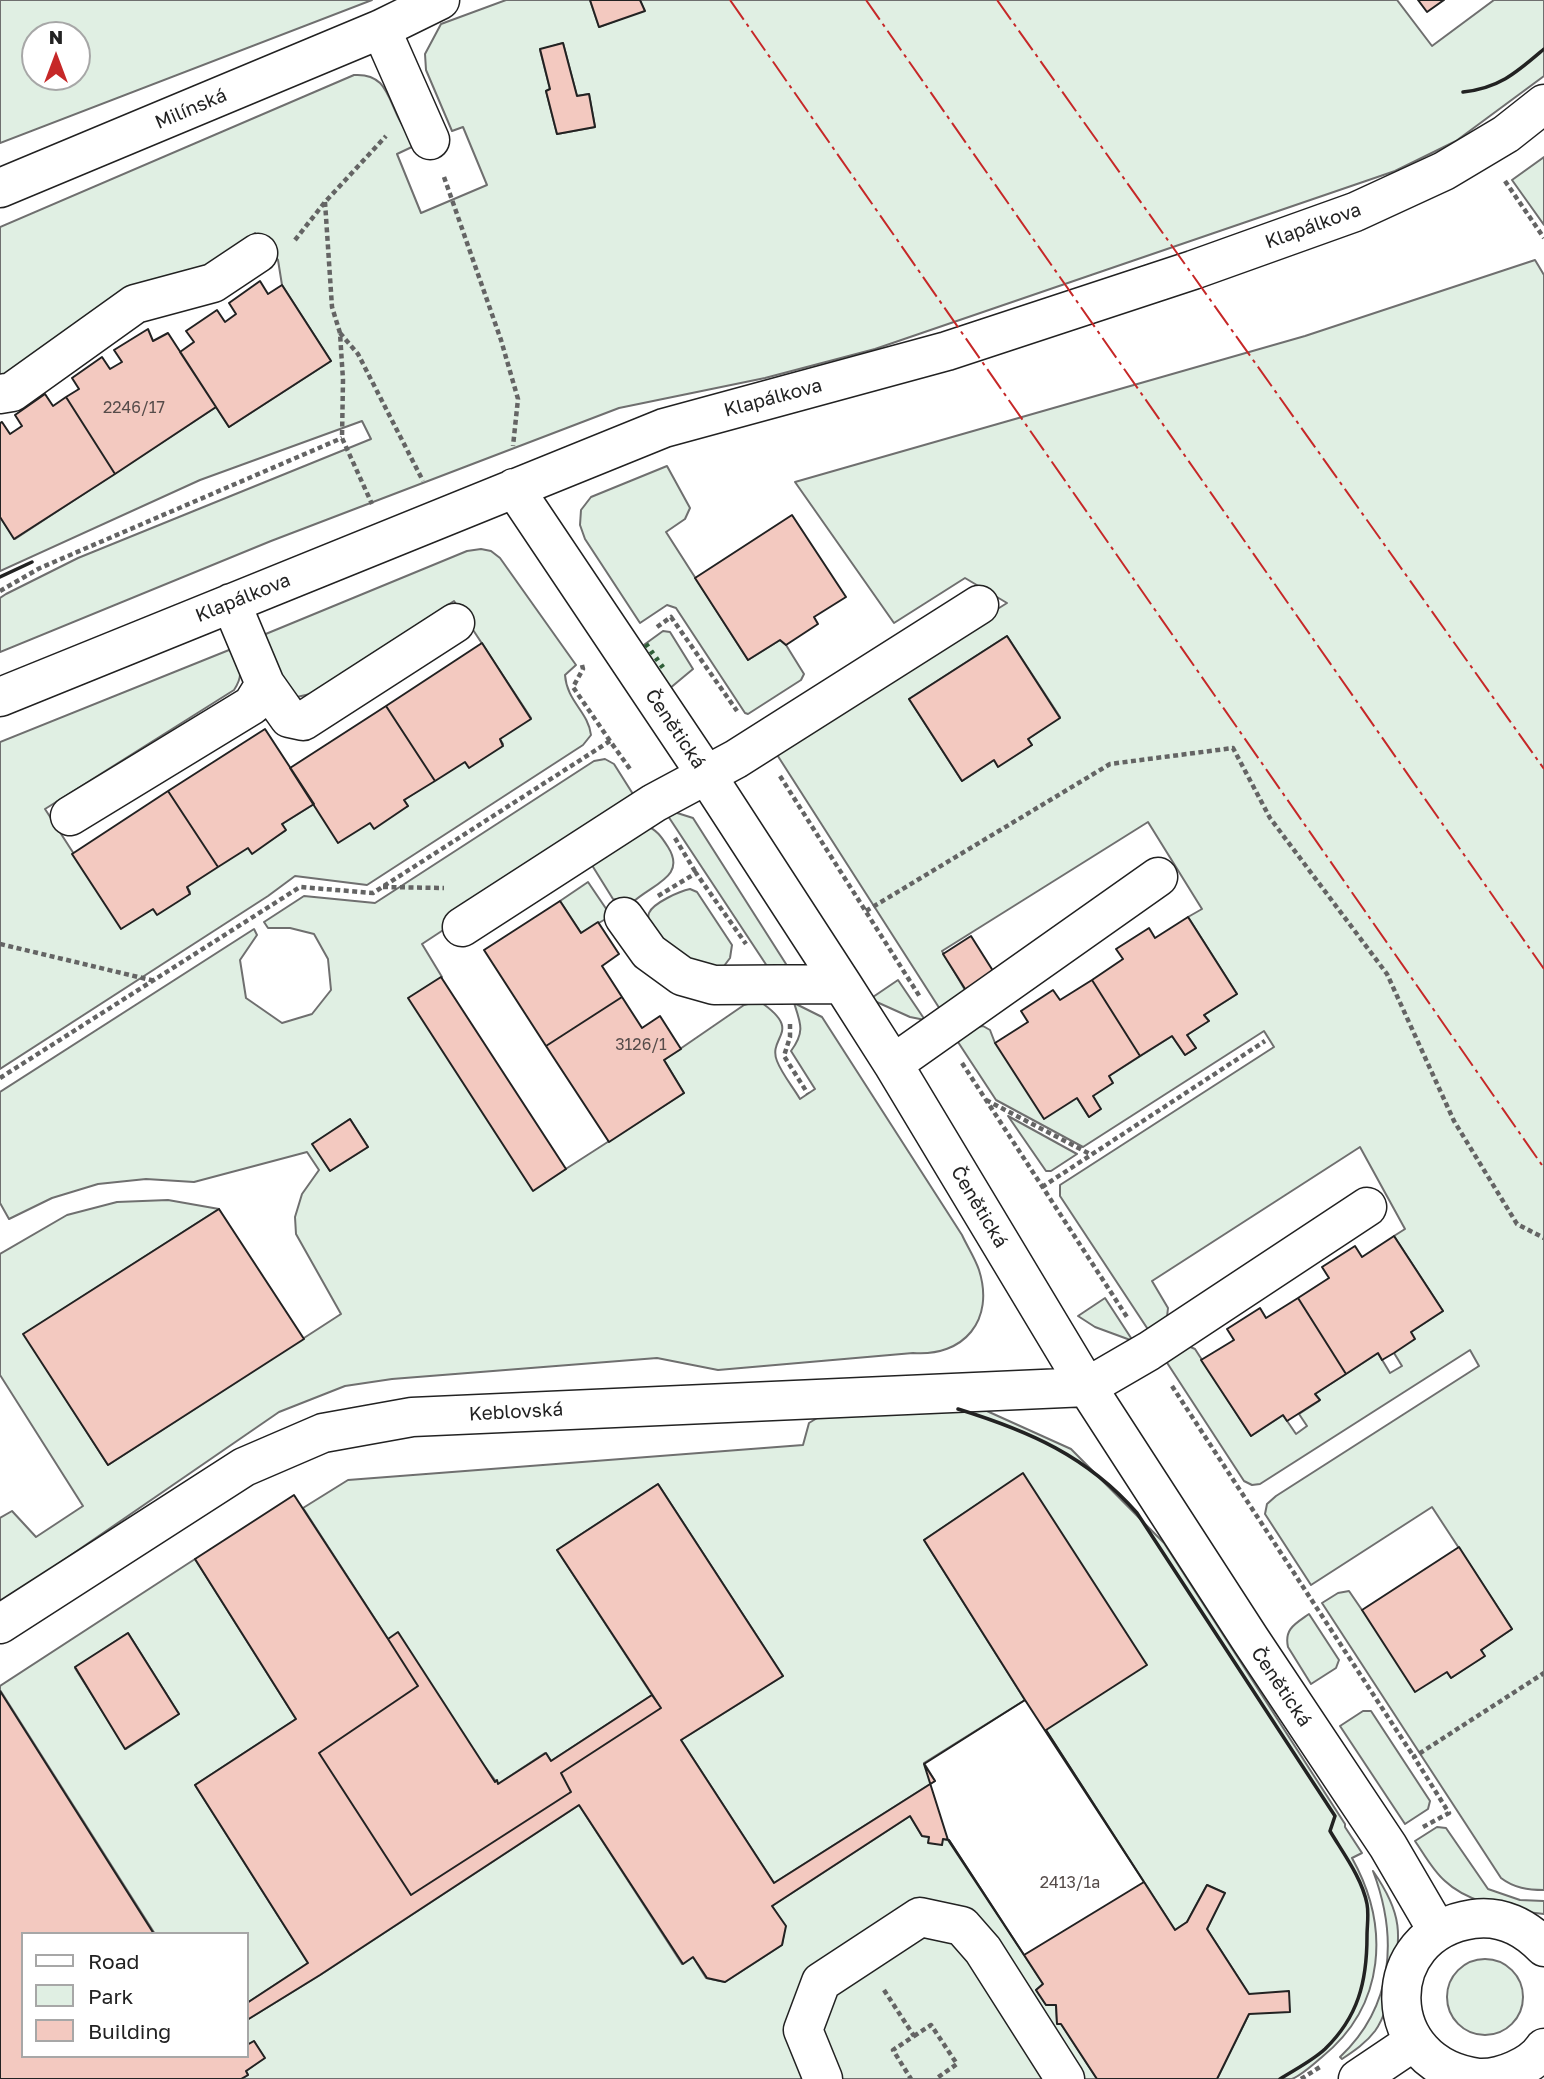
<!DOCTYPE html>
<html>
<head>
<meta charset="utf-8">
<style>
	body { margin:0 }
	#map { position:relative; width:1544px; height:2079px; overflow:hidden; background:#fff; font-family:"Golos Text",sans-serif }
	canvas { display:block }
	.legend { position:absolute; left:21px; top:1932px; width:228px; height:126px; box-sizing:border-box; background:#fff; border:2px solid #a7a7a7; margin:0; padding:9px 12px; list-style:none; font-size:21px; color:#222 }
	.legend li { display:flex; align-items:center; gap:14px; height:35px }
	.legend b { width:35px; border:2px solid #a7a7a7 }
	.north { position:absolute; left:21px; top:21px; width:70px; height:70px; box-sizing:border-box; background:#fff; border:2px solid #a7a7a7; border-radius:50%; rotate:0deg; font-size:19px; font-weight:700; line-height:28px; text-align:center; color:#222 }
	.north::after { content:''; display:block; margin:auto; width:24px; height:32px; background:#c62828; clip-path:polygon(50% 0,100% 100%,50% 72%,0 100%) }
</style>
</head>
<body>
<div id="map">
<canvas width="1544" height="2079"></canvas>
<ul class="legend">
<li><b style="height:9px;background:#fff"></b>Road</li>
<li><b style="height:19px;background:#e0efe3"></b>Park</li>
<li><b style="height:19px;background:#f3c9c0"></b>Building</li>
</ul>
<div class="north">N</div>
</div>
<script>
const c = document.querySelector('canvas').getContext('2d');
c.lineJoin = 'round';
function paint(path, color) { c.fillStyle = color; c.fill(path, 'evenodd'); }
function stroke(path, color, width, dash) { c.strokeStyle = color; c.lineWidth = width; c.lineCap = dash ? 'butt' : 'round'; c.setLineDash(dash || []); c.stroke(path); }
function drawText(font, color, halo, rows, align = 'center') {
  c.font = font + ' "Golos Text",sans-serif'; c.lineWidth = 5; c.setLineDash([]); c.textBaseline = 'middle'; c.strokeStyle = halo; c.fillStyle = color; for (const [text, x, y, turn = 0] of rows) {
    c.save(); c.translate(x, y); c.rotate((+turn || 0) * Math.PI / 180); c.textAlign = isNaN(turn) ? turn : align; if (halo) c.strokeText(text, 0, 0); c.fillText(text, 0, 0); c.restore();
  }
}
const green = new Path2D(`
	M0,0H372L0,143ZM35,35H77V77H35Z
	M506,0H590L599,27L644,10L640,0H1397L1432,46L1494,0H1544V76L1456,141L1395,171L875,349L765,378L619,408L271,541L0,652V598L6,594L78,558L371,439L362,421L200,480L0,571V517L15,539L216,407L229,427L331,361L282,285L278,260L255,233L205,269L0,378V227L354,75C384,73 387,94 398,117C403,127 409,136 414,146L397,154L421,213L487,185L463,127L452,131L426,70L425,54L441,24ZM563,43L577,96L589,94L595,127L557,134L546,91L550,89L540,50Z
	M1544,157V225L1512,180Z
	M1535,260L1544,275V1890C1528,1890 1514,1888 1501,1878L1322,1603L1338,1593L1349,1591L1362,1610L1447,1672L1451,1678L1484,1656L1481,1650L1512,1629L1432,1507L1311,1585L1265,1514L1267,1504L1276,1496L1479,1366L1470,1350L1260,1484L1252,1485L1244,1481L1162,1355L1186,1345L1195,1349L1251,1436L1283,1415L1296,1434L1307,1426L1299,1414L1319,1401L1315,1394L1378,1353L1390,1373L1402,1366L1394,1353L1411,1332L1443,1311L1394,1236L1405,1229L1360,1147L1152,1281L1168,1308L1167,1317L1151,1334L1060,1196V1185L1274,1047L1264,1031L1083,1147L996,1100L956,1039L973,1028L983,1026L990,1030L995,1043L1077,1098L1089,1117L1100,1109L1093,1096L1109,1076L1172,1036L1185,1055L1196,1048L1187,1035L1208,1021L1204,1015L1237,994L1188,917L1202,909L1148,822L942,951L971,1000L945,1017L774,750L1007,603L965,578L894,623L795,482L1305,336ZM1007,636L1060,717L1028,739L1032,745L998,766L994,760L962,781L909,699Z
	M667,466L690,508L685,519L666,532L748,660L780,640L786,645L804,674L801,680L748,714L745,713L676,608L667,605L640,623L585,539L580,525L581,510L591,497Z
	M481,549L491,551L500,558L576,665L565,675C567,702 588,711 591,735L583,745L367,885L295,876L268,896L0,1069V742L234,648C239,665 245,674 234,690L45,809L121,927L153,909L157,913L190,892L186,885L248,846L252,852L285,831L282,824L314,804L370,821L408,806L404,800L465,760L470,766L503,744L499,738L531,718L454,601L310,694L297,697L256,638L467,551Z
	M663,631L670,632L693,669L669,689L641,647Z
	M605,759L614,764L638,802L422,944L442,977L409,998L533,1190L684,1093L664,1060L744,1005L759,1001C805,1032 767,1036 777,1061C782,1074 793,1087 800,1099L815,1089L791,1051C805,1032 801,1024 794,1003L822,1017L962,1235C967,1246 975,1258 979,1270C995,1320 964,1357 913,1353L718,1370L657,1358L392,1379L345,1386L279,1412L0,1604V1518L12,1511L36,1537L83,1506L0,1375V1254L67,1215L117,1202L168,1200L219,1209L24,1334L108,1465L341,1314L296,1234L295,1217L302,1194L319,1170L307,1152L194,1182L146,1179L98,1184L52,1198L9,1219L0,1203V1092L254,929L257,935L240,960L246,998L282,1023L312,1014L331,990L328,959L314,934L290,928H268L264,922L304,896L375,903L594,761ZM350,1119L368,1147L330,1171L313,1144Z
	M674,812L693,818L786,964L785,965L767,966L666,813Z
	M645,825C657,830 661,836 668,847C687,877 652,884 632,903L613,899L590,862Z
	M588,882L611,916L581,933L560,901Z
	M690,889L697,892L732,945L730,958L724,966H707L691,960L650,931C649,925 647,918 649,913C653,903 680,891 690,889Z
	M898,980L925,1020L910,1017L870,999Z
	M1008,1116L1077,1154L1051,1171H1046Z
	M1105,1298L1133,1341L1095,1327L1078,1316Z
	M835,1407H978L1071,1449L1164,1543L1345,1824V1827L1362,1853L1352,1858C1390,1926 1386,2005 1322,2057C1314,2064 1302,2075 1292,2079C1281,2079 1232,2079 1217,2079L1249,2014V1994L1207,1929L1224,1893L1207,1885L1187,1922L1175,1930L1046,1730L1023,1474L924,1540L1025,1700L924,1763L935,1781L774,1883L681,1740L783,1676L658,1484L557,1550L652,1695L551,1761L545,1753L498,1784L388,1639L303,1508L348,1480L803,1445L809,1423Z
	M195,1559L296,1719L195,1785L308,1963L247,2003V1934H155L0,1690V1686ZM128,1633L179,1714L126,1749L75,1668Z
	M1309,1614L1339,1660L1336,1668L1311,1684L1288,1647C1284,1629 1295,1624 1309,1614Z
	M1363,1711H1371L1430,1801L1428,1809L1405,1824L1340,1726Z
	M579,1805L682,1964L693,1957L706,1978L725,1982L782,1945L785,1926L772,1906L910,1816L922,1836L949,1840L1043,1984L1036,1990L1046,2005H1056L1057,2023L1061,2024L1097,2079H241L248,2075L246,2071L264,2058L254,2041L247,2045V2020L320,1975Z
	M1437,1827L1446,1828L1488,1889L1520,1900L1544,1901V1914C1513,1911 1468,1903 1445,1881C1433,1871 1424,1854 1415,1841Z
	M1373,1871C1403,1914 1402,1935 1391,1985C1388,2001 1385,2017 1375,2031C1366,2043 1354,2051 1342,2059L1340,2057C1394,2006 1398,1937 1373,1871Z
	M1447 1997a38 38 0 1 1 76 0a38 38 0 1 1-76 0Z`);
paint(green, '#e0efe3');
stroke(green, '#6f6f6f', 2);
const building = new Path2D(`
	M590,0H640L645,11L599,27Z
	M1418,0H1444L1427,12Z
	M563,43L577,96L589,94L595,127L557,134L546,91L550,89L540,49Z
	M260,281L268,294L282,285L331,361L229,427L180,352L194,342L186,331L217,310L225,322L236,314L229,303Z
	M148,329L153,341L168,333L216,407L115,474L66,397L79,389L72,378L102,357L110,369L122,362L114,350Z
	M45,394L53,406L66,397L115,474L14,539L0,517V423L2,422L10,434L22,426L15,415Z
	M792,515L846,597L814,617L818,624L786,645L780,640L748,660L695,578Z
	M1007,636L1060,718L1028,739L1032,745L998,767L994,760L962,781L909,699Z
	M482,643L531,719L500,739L503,746L469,768L465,762L435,781L386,706Z
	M386,706L435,781L404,800L408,806L374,829L370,823L338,843L290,768Z
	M265,729L314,804L282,824L286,830L252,854L248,848L218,867L168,791Z
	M168,791L218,867L187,887L190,894L157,915L153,909L121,929L72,854Z
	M560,901L581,933L598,922L619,954L602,966L622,997L546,1046L484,950Z
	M1188,917L1237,994L1204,1015L1209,1021L1187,1035L1196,1048L1185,1055L1172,1036L1140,1056L1092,980L1123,959L1116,949L1149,928L1155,938Z
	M971,936L995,974L967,992L943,954Z
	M441,977L566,1169L533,1191L408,998Z
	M1092,980L1140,1056L1109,1076L1113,1083L1093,1096L1101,1109L1089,1117L1077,1098L1044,1119L995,1043L1028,1022L1021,1011L1053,990L1060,1000Z
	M622,997L642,1028L660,1016L681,1049L664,1060L684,1093L609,1142L546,1046Z
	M350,1119L368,1147L330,1171L312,1144Z
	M219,1209L304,1339L108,1465L23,1334Z
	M1394,1236L1443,1311L1411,1332L1415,1339L1394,1353L1382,1360L1378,1353L1346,1374L1298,1298L1329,1278L1322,1267L1355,1246L1362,1257Z
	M1298,1298L1346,1374L1315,1394L1320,1400L1287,1421L1283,1415L1251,1436L1201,1360L1234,1340L1227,1329L1260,1308L1266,1318Z
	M1023,1473L1147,1665L1046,1730L1175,1930L1187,1922L1207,1885L1225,1893L1207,1929L1249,1994L1289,1991L1290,2012L1249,2014L1217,2079H1097L1061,2024H1057L1056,2005H1046L1036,1990L1043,1984L949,1840L943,1839L942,1845L928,1843L929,1837L922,1836L910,1816L772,1906L786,1926L782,1945L725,1982L707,1978L693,1957L683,1964L579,1805L320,1975L247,2020V2003L308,1963L195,1785L296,1719L195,1559L294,1495L388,1639L418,1686L319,1753L411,1895L571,1792L561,1773L661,1708L557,1550L658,1484L783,1676L681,1740L774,1883L935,1781L924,1764L1025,1700L924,1540Z
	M1459,1547L1512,1629L1481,1650L1485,1656L1451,1678L1447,1672L1415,1692L1362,1610Z
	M398,1632L495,1782L497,1780L498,1784L546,1753L551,1761L652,1695L661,1708L561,1773L571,1792L411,1895L319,1753L418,1686L388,1639Z
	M128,1633L179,1714L125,1749L75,1667Z
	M0,1691L154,1934H23V2056H247V2045L254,2041L265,2058L246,2071L248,2075L241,2079H0Z
	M1025,1700L1144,1882L1024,1955L948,1840L924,1764Z`);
paint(building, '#f3c9c0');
stroke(building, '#222', 2);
const minor = new Path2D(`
	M381,29L430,140
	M0,188L381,29L440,0
	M0,394L12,392L135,304L213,283L258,253
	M514,488L707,776L842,984L893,1064L1087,1387L1250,1639L1388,1846L1437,1930
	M265,684L289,718L303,721L455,623
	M0,697L664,428L947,351L1193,270L1355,212L1444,171L1506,134L1544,104
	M70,816L252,705L265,684L231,603
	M624,917L649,952L682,976L714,985L842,984
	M462,927L654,803L736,759L979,605
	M893,1064L1158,877
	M0,1624L244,1467L323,1433L412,1417L1087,1387L1149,1351L1367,1207
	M1544,1947C1525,1927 1501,1915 1473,1919C1376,1933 1377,2066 1479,2078C1501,2079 1532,2066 1544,2048
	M823,2079L803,2030L821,1982L920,1917L962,1926L983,1950L1065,2079
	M1358,2079L1413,2042`);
stroke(minor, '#222', 41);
stroke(new Path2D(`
	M444,177L501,340L518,399L513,446
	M1505,181L1544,238
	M325,202L332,307L340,333L343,380L342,438L372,504
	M295,240L325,202L386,136
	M340,333L358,354L423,481
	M0,591L40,568L342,438
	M657,627L671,617L737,711
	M582,665L583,669L573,687L610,741
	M780,776L920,997
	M675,838L696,873
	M383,887L444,888
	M658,896L696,873L746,944
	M866,911L1110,764L1233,748L1270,818L1387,974L1454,1121L1517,1224L1544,1238
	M0,944L155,981
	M790,1024V1037L784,1056L808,1094
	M962,1063L1127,1317
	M0,1078L300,887L373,893L610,741L630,769
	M986,1100L1090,1154
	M1042,1187L1265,1041
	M1172,1386L1414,1757
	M1423,1827L1449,1813L1414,1757L1544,1673
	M884,1990L914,2036L893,2050L911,2079
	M914,2036L931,2025L957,2064L937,2078
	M1301,2079L1320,2067`), '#646464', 4.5, [5, 3.5]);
stroke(minor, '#fff', 38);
stroke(new Path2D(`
	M646,644L664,669`), '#2f5e38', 5, [3.5, 5]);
stroke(new Path2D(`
	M1463,92C1500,88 1517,72 1544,49
	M0,577L32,562
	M958,1409C1029,1431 1087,1456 1137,1513L1335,1816L1330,1831C1343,1853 1362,1878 1367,1904C1369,1914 1367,1926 1367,1936C1367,1982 1358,2017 1325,2049C1312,2061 1294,2070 1280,2079`), '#222', 3.5);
stroke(new Path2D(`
	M730,0L1544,1168
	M866,0L1544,969
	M997,0L1544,769`), '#c62828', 2, [24, 5, 3.5, 5]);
drawText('16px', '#564c4a', null, [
	["2246/17",134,408],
	["3126/1",641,1045],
	["2413/1a",1070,1883]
]);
drawText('19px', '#222', '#fff', [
	["Milínská",191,109,-23],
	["Klapálkova",1313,226,-20],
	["Klapálkova",773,398,-15],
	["Klapálkova",243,598,-22],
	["Čenětická",675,729,56],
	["Čenětická",979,1207,59],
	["Keblovská",516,1412,-3],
	["Čenětická",1281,1687,56]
]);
</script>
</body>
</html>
